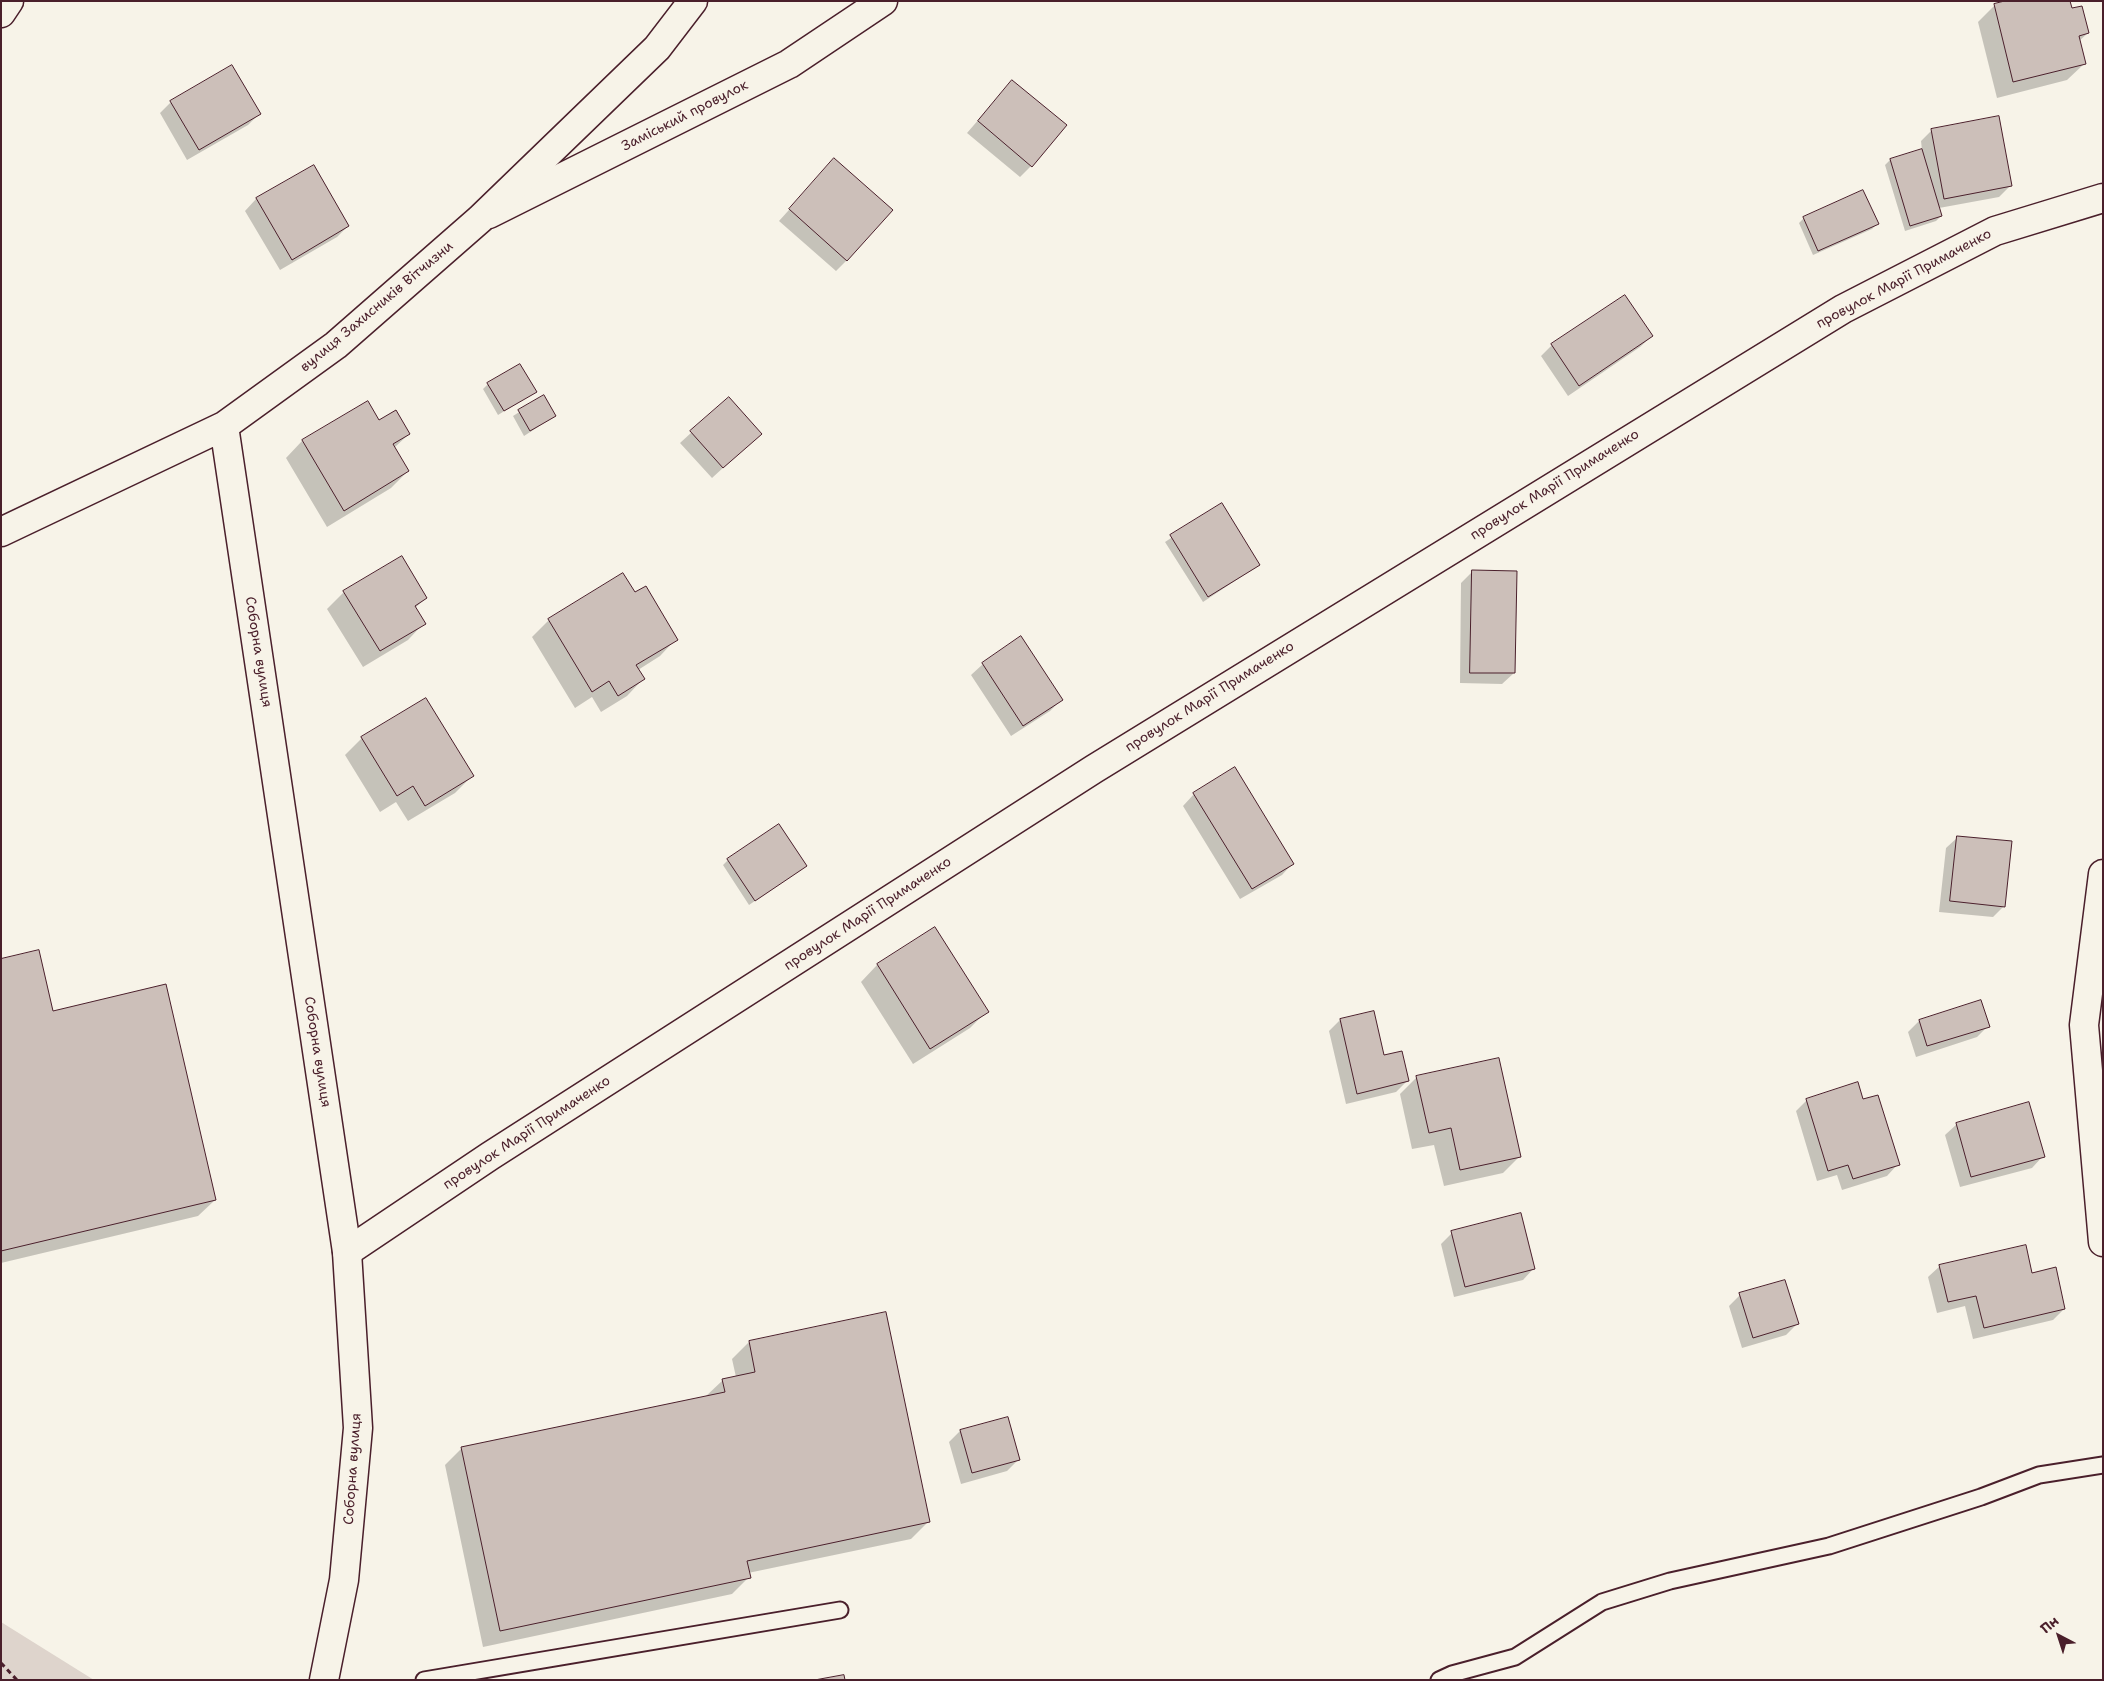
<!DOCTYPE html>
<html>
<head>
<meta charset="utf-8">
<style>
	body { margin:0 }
	#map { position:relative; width:2104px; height:1681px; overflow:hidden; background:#f7f3e8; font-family:"Shantell Sans",sans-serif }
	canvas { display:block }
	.frame { position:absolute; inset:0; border:2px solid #4a1f2b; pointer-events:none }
	.north { position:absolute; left:2034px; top:1611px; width:50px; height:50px; -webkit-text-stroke:4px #f7f3e8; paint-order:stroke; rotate:320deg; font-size:14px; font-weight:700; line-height:20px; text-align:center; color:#4a1f2b }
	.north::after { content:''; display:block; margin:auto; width:18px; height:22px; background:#4a1f2b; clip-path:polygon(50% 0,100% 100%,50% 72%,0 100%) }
</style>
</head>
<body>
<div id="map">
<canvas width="2104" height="1681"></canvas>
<div class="frame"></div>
<div class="north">Пн</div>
</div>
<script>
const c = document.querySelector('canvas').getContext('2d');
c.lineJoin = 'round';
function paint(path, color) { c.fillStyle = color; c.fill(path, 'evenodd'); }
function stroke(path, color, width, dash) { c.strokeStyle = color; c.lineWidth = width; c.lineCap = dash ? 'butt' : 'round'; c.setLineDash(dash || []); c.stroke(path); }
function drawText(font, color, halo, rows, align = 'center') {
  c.font = font + ' "Shantell Sans",sans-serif'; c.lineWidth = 4.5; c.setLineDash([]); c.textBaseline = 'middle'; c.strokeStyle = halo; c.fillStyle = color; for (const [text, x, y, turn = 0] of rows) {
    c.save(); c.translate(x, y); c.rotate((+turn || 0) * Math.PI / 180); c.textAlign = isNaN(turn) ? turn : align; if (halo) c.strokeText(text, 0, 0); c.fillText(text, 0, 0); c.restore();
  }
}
paint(new Path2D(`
	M1,1622L94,1680H1Z`), '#ded4cc');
paint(new Path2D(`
	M1995,5L2071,10L2088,33L2079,41L2084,64L2067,80L1997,98L1978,22Z
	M1012,81L1031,166L1020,177L967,133Z
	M171,102L259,114L248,125L187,160L160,113Z
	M1932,130L2010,186L1999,197L1939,208L1941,216L1936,221L1905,231L1885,165L1890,160L1922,150L1921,141Z
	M834,160L847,260L836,271L779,221Z
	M313,167L348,226L337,237L280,270L245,211L256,199Z
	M1804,218L1877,224L1872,229L1813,255L1799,223Z
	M1652,336L1640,347L1568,396L1541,356L1552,345Z
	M488,384L535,392L498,415L483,389Z
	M543,397L555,416L524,436L513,416Z
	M729,398L760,434L712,478L680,443Z
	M368,403L379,422L409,434L394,448L408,471L391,488L327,527L286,458L302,441Z
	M1221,505L1259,565L1203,602L1165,542Z
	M1472,572L1514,673L1502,684L1460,683L1461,583Z
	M344,592L426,598L415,608L424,623L408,640L363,667L327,609Z
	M635,594L676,639L660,656L638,670L643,679L627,696L601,712L592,697L575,708L532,637L549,620Z
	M1021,638L1062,699L1050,711L1011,736L971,675L983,664Z
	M362,738L472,776L455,793L408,821L396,802L380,812L345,755Z
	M1235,769L1293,863L1282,875L1240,899L1183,806L1194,794Z
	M1958,837L2004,906L1993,917L1939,912L1946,848Z
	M728,860L806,866L749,905L723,865Z
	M935,929L987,1011L970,1028L913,1064L861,982L877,965Z
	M1,960L52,1012L215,1200L198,1216L1,1263Z
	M1340,1020L1407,1081L1396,1092L1346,1104L1329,1031Z
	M1919,1021L1988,1026L1977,1037L1916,1057L1908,1032Z
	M1417,1077L1520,1156L1503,1173L1444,1186L1434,1145L1412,1149L1400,1094Z
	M1807,1100L1862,1101L1898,1164L1887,1176L1842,1190L1837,1175L1817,1181L1796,1111Z
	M1957,1124L2043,1156L2032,1168L1960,1187L1945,1135Z
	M1452,1233L1534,1268L1523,1280L1454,1297L1441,1244Z
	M1940,1266L2031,1274L2064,1309L2053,1320L1973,1339L1965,1306L1937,1313L1928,1277Z
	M1740,1295L1797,1324L1786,1335L1742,1348L1729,1306Z
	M749,1342L928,1522L911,1539L748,1573L749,1577L732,1594L483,1647L445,1465L462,1448L705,1397L723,1380L736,1377L732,1359Z
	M960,1431L1018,1460L1007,1471L961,1484L949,1442Z`), '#0003');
const building = new Path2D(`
	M2005,1H2070L2072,8L2082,6L2089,33L2079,36L2086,64L2013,82L1994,4Z
	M232,65L261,114L199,150L170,101Z
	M1012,80L1067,125L1032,167L978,121Z
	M1999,116L2012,186L1944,199L1931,129Z
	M1922,149L1942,216L1910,226L1890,159Z
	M834,158L893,210L847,261L789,209Z
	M314,165L349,226L292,260L256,198Z
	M1863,190L1879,224L1818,251L1803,217Z
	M1625,295L1653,336L1579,386L1551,344Z
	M520,364L537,392L504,411L487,383Z
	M544,395L556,416L530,431L518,410Z
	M729,397L762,434L723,468L690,431Z
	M368,401L379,420L396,410L410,434L393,444L409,471L344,511L302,440Z
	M1222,503L1260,565L1208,597L1170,535Z
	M402,556L427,598L415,606L426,624L380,651L343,591Z
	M1472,570L1517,571L1515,673H1470Z
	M623,573L635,592L646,586L678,640L636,665L645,679L618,696L609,681L592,692L548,619Z
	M1021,636L1063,700L1023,726L982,663Z
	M426,698L474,776L425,806L413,786L397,796L361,737Z
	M1235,767L1294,864L1252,889L1193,793Z
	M779,824L807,866L755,901L727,859Z
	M1957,836L2012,841L2005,907L1950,901Z
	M935,927L989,1012L930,1049L877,964Z
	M39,950L53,1011L166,984L216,1200L1,1251V959Z
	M1981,1000L1990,1027L1927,1046L1919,1020Z
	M1374,1011L1384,1055L1402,1051L1409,1081L1357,1094L1340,1019Z
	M1499,1058L1521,1157L1460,1170L1451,1128L1429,1133L1416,1076Z
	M1858,1082L1863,1099L1878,1095L1900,1165L1853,1179L1848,1165L1828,1171L1806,1099Z
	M2029,1102L2045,1157L1971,1177L1956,1123Z
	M1521,1213L1535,1269L1465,1287L1451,1231Z
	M2026,1245L2032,1273L2056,1267L2065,1309L1984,1328L1976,1296L1948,1302L1939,1265Z
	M1785,1280L1799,1324L1753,1338L1739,1293Z
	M886,1312L930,1522L747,1561L751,1578L500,1631L461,1447L725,1392L722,1379L755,1372L749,1341Z
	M1008,1417L1020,1460L972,1473L960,1430Z
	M844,1675L845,1680H815Z`);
paint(building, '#ccbfb9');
stroke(building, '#4a1f2b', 1);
const service = new Path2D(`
	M424,1680L840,1610
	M1439,1680L1452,1674L1515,1657L1602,1602L1670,1581L1829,1546L1981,1497L2039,1475L2103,1465`);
const minor = new Path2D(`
	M1,13L9,1
	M489,214L789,64L883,1
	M2103,874L2084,1025L2103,1242
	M347,1252L490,1156L1094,769L1843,309L1995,231L2103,198`);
const tertiary = new Path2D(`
	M224,426L347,1252L358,1428L344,1580L324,1680
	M1,532L224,426L336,345L480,219L657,48L693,1`);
stroke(service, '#4a1f2b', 19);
stroke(minor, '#4a1f2b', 31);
stroke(tertiary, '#4a1f2b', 31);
stroke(new Path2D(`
	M1,1663L17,1680`), '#4a1f2b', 3, [5, 4]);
stroke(service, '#f7f3e8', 15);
stroke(minor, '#f7f3e8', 28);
stroke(tertiary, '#f7f3e8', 28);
drawText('14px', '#4a1f2b', '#f7f3e8', [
	["Заміський провулок",685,116,-27],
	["провулок Марії Примаченко",1904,279,-28],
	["вулиця Захисників Вітчизни",377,307,-40],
	["провулок Марії Примаченко",1555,485,-32],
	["Соборна вулиця",258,652,81],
	["провулок Марії Примаченко",1210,697,-32],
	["провулок Марії Примаченко",868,914,-33],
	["Соборна вулиця",317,1052,81],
	["провулок Марії Примаченко",527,1133,-33],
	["Соборна вулиця",353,1469,-86]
]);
</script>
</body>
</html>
